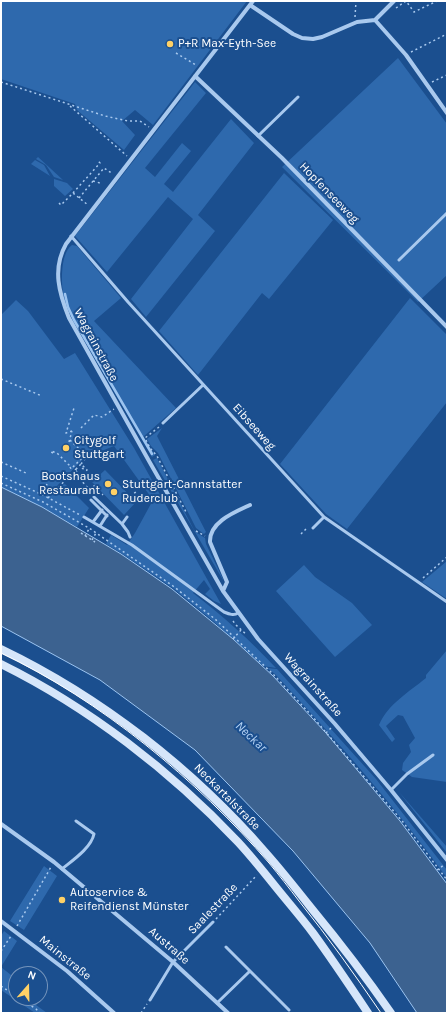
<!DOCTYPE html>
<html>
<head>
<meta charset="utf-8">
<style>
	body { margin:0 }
	#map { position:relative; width:448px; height:1014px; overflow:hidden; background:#1b4f8f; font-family:Karla,sans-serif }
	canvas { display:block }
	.frame { position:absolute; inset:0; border:2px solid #fff; pointer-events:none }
	.north { position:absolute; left:8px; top:966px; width:40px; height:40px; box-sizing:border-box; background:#1b4f8f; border:1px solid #7695bc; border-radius:50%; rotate:20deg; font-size:11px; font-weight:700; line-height:16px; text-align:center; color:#fff }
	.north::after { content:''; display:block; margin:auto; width:14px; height:18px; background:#ffd166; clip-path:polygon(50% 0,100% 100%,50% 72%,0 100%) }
</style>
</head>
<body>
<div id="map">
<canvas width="448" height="1014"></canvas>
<div class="frame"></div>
<div class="north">N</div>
</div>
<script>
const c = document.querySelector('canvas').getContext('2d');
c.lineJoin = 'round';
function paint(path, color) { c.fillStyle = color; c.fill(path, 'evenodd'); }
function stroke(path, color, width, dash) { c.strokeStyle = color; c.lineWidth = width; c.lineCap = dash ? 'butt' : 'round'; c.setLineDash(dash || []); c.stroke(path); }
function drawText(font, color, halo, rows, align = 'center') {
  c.font = font + ' Karla,sans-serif'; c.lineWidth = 4; c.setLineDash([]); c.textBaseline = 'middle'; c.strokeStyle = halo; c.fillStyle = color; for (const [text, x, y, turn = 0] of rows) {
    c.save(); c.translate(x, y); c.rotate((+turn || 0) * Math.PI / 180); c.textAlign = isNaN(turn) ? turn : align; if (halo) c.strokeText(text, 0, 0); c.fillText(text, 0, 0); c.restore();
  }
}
paint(new Path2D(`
	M1,1H247L153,125L135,110L122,121L135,135L124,150L77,110L75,104L1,79Z
	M398,58L447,124V275L418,302L282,167Z
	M195,82L206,93L145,168L155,177L182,143L191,151L164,184L173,192L231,119L254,143L198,215L215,231L146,317L131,299L193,219L168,197L107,272L75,236Z
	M38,157L63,180L54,177L46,165L36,159Z
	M35,160L44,165L50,176L31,164Z
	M284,173L333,220L269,299L262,293L198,375L159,331Z
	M54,179L67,183L73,189L65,196L54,186Z
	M72,245L77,246L121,298L94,321L176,408L143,437L155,455L152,457L73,321C71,315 67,309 65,303C61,289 59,254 72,245Z
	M410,298L447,335V402L347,529L326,514L280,464Z
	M16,300L28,311L64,359L75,353L134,448L221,604L214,601L205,594L210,589L204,580L193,593C223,616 250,640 276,668L263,666L213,621L173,588L121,553L106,544L111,535L127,545L135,533L153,500L114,446L84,458L56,487L65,484L89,508L77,527L42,507L1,487V315Z
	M162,428L157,436L206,532L204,534L196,528L158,453L151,446L147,439Z
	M157,458L194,530L197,533L205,538L206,544L223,579V580L153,460Z
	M105,470L136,502L124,515L92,482Z
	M447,561V599L422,582Z
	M304,565L315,577L352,603L372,625L335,657L276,591Z
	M447,650V782L412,777L402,770L403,763L411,752L409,745L415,738L403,716L398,715L386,726L395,739L392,742L379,725C388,704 409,692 426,678V675Z
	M267,668L277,669L376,779L447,870V878C395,806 336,740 275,674Z
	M399,792L447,847V853Z
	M44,866L57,876L24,930L10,921Z
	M4,931L17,941L1,967L16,979V998H38L40,1000L36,1005L47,1013H35L1,990V936Z`), '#2e69ad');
const water = new Path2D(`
	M1,487L42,507L121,554L172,589L233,639L273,676L326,733L358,771L400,821L447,884V1013H417L370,943L293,851L195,750L100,680L1,626Z`);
paint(water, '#3c6290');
stroke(water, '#9cc4f0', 1);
stroke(new Path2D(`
	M65,294L68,307L74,320L152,454`), '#9cc4f0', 2.5);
stroke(new Path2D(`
	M396,8L406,1L414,12L437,1
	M355,17L356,1
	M411,52L447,34
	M176,53L196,65
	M1,82L105,116L128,121H140L149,127
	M432,82L447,75
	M70,106L127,156
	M93,181L100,183
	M73,193L100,163L98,161
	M79,198L104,168L113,174
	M59,203L61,205L73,193L88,205
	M1,379L42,396
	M159,427L145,438L150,448L157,456L186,512
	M81,428L94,415L102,417L114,409
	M72,431L66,433L74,408
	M70,440L85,455L101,447
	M69,442L72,431
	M53,453L51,452V451L57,453L71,467
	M1,462L26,473
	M81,464L90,453
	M70,467L71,469L85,455
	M82,468L86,471
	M75,469L76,470L73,473L74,474L77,471
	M76,475L90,490L95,485
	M1,476L43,495L80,515
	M1,483L43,502L89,528L173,586L215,619L274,675L312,716L403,822L447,880
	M43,495L47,484
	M102,495L103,494
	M130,496L136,492
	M48,498L81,464L87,470L86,471
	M196,531L205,536
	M81,533L95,542
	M301,534L307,528
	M85,536L89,529
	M92,540L96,533
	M423,578L447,557
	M233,621L236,625L247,635
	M233,639L241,630
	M326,733L331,728
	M437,870L444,865
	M216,919L257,875
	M17,926L51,867
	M1,951L11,936
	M1,986L16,996
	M19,998L36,1009L40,1013
	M141,1013L147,1004`), '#a9c9ee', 1.5, [2, 3]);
stroke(new Path2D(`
	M258,136L298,97
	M71,236L128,302L324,517L447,602
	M399,260L447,213
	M163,423L203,385
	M94,497L122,524
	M91,500L107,516
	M84,517L132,545L224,612C229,614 234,616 238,613
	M127,517L122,524L128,532L130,537
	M93,522L102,510
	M100,526L107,515
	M313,528L324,517
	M391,790L407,774L433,755
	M62,869C73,860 91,848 94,834L76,821
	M226,947L289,1010
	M150,1000L173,962L213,922
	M217,1003L250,971`), '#a9c9ee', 3);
stroke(new Path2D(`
	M253,1L66,244C52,269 59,293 69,318L149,461L223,591L258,639L335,724L391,790L447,860
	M250,5L293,34L302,38L313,39L322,37L357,22L375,20L394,1
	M375,20L406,55L447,113
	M195,76L282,158L447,327
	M223,591L227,582L210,542C209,522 235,512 250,505
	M1,824L54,862L173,962L228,1013
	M1,921L67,971L114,1013`), '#a9c9ee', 4);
stroke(new Path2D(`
	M1,649C101,697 193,769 266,853C282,871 297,890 312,909C340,943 366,977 391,1013
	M1,664C88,707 171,771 238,842C251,856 263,871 275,886C287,901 301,917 313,933C332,959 350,986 368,1013`), '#d6e6fa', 8);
stroke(new Path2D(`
	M1,653C100,700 197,780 269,863C279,875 289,888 299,901C328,937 355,975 381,1013`), '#fff', 1);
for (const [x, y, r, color] of [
	[170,44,4,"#ffd166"],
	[66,448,4,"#ffd166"],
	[108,484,4,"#ffd166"],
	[114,492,4,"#ffd166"],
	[62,900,4,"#ffd166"]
]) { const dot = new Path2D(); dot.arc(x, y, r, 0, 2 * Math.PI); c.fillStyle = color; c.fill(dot); stroke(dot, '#1b4f8f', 1.5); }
drawText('12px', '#fff', '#1b4f8f', [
	["P+R Max-Eyth-See",178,44],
	["Citygolf",74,441],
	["Stuttgart",74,455],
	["Bootshaus",100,477,"right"],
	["Restaurant",100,491,"right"],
	["Stuttgart-Cannstatter",122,485],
	["Ruderclub",122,499],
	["Autoservice &",70,893],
	["Reifendienst Münster",70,907]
], 'left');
drawText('12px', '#fff', '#1b4f8f', [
	["Hopfenseeweg",329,193,46],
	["Wagrainstraße",96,345,62],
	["Eibseeweg",254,427,48],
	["Wagrainstraße",313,685,48],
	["Neckartalstraße",227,797,45],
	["Saalestraße",213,909,-46],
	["Austraße",169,946,41],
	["Mainstraße",65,958,39]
]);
drawText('italic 13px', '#b5d3f5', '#1b4f8f', [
	["Neckar",251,737,43]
]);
</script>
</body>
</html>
